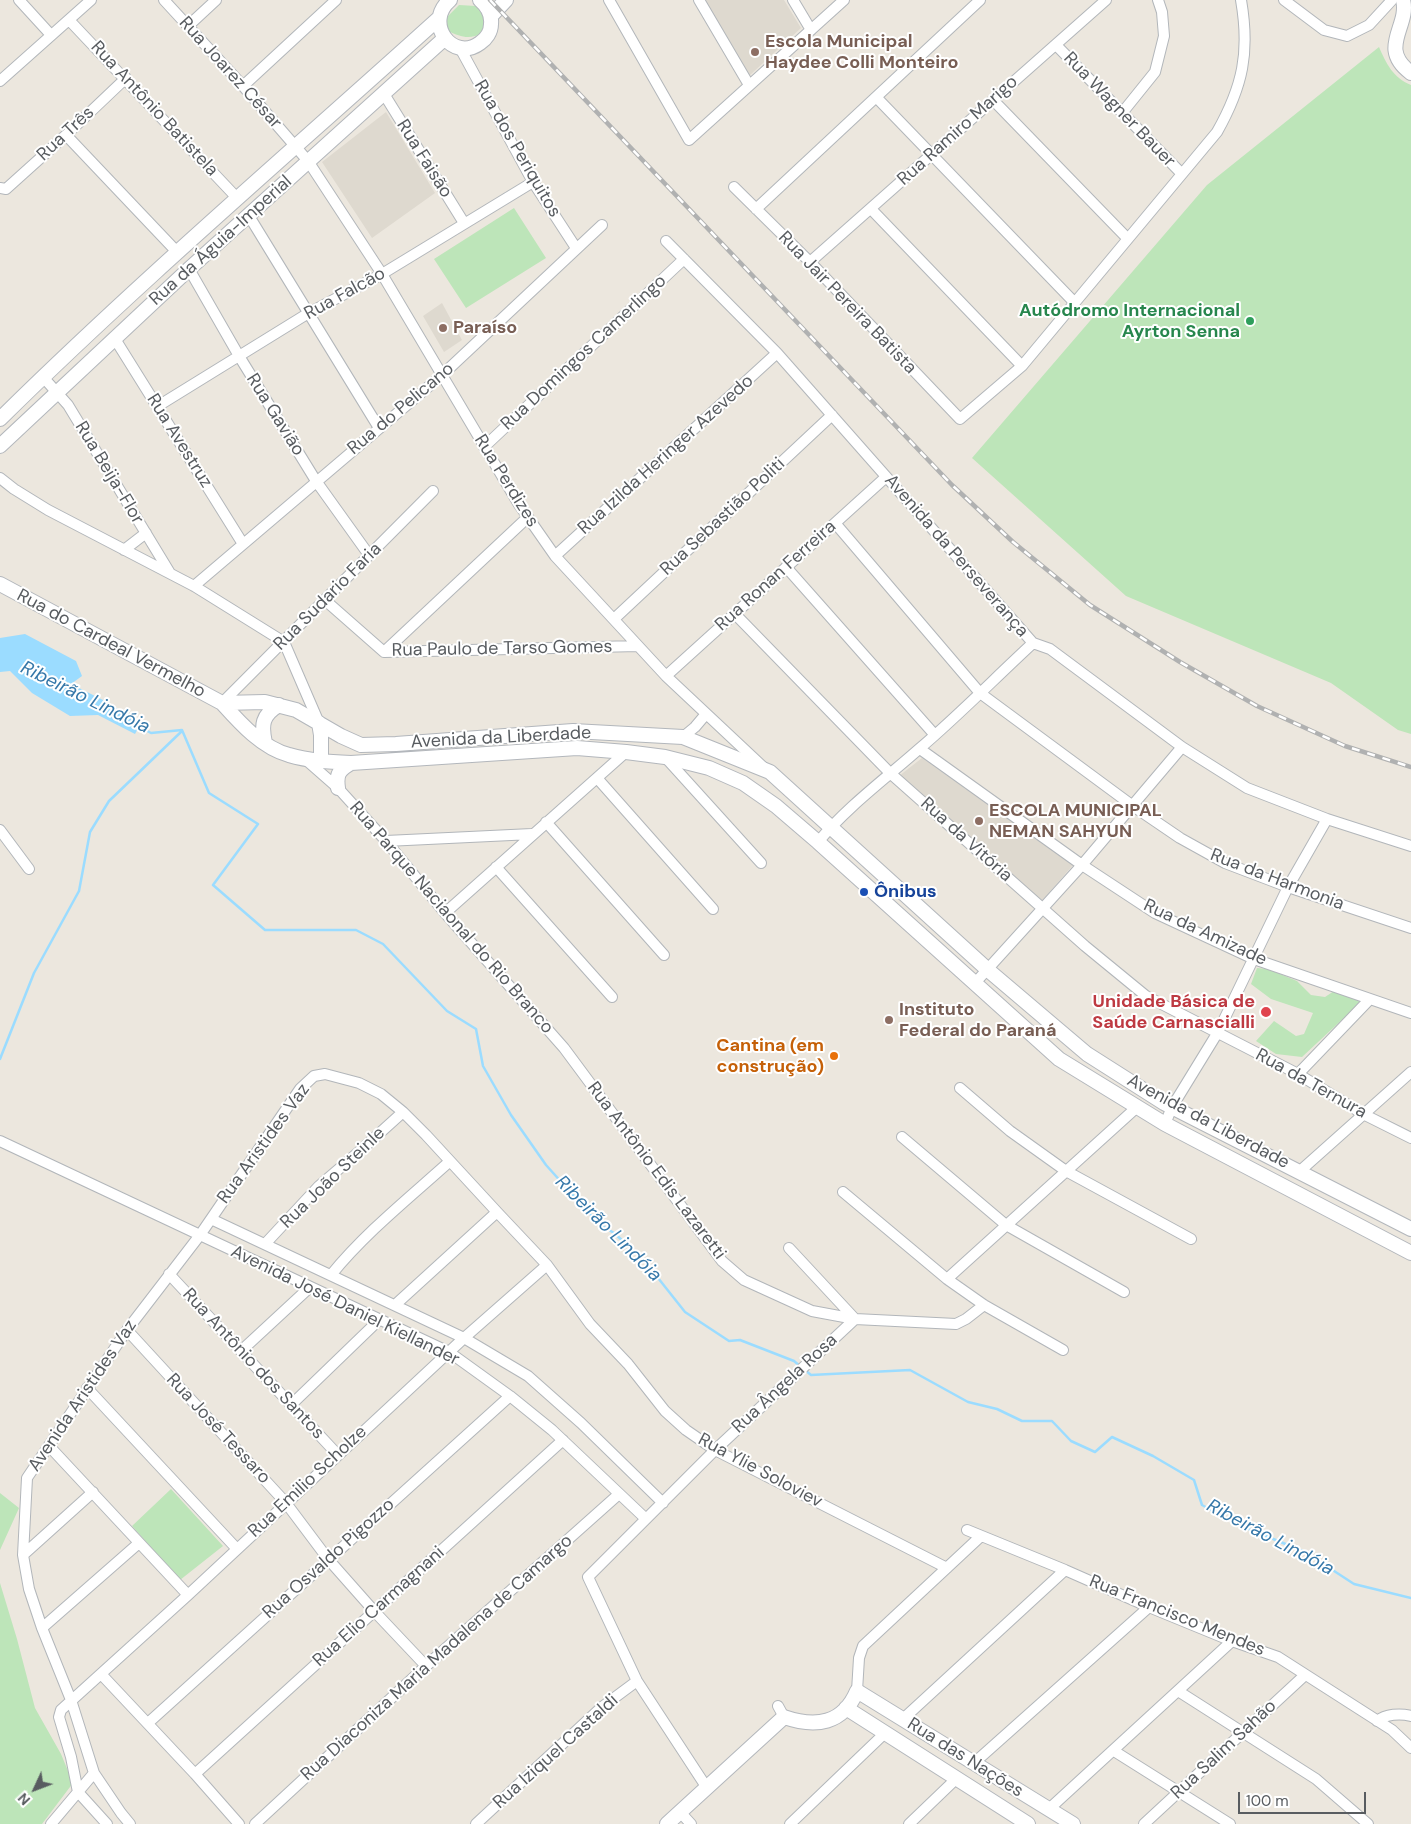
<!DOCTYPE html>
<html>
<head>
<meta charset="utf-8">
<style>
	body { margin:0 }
	#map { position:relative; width:1411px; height:1824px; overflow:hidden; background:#ece7de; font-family:"DM Sans",sans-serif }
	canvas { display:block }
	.north { position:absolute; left:10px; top:1764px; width:50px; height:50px; -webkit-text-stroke:4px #fff; paint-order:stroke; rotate:227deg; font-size:14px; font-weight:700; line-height:20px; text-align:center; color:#585c60 }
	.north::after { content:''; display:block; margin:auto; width:18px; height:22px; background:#585c60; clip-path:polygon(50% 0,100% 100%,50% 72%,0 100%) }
	.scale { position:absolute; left:1238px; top:1792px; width:128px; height:22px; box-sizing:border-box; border:2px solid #585c60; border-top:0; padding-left:6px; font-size:15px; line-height:18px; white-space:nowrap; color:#585c60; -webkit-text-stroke:4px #fff; paint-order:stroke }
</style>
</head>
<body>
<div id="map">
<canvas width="1411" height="1824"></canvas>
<div class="north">N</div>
<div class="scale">100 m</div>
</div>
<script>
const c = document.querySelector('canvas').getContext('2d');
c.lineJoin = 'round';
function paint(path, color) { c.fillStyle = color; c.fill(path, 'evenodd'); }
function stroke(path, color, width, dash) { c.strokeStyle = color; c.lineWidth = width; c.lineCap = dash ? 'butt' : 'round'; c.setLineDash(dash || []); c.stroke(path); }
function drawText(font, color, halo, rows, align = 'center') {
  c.font = font + ' "DM Sans",sans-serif'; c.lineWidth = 4; c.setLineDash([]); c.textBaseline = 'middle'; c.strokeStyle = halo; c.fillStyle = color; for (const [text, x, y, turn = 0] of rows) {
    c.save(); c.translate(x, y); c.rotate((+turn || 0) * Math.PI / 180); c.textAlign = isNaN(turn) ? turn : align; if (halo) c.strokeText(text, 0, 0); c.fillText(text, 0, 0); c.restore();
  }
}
paint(new Path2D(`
	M703,0H784L801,28L749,76Z
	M386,112L435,193L372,238L322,162Z
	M442,303L462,340L444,352L423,316Z
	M922,758L1073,865L1040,903L899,776Z`), '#ded9cf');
paint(new Path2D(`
	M459,5L476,6L486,14L483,33C469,40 461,37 448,31L445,19Z
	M1379,47C1386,63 1393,78 1411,85V734L1398,730L1331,683L1126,596L972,458L1207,185Z
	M514,208L546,258L466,308L434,259Z
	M1257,968L1268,969L1297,981L1311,995L1325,997L1334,991L1361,1002L1302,1057L1276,1054L1256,1041L1274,1021L1296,1036L1304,1034L1313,1013L1271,999L1251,984Z
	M171,1489L223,1546L180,1580L132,1526Z
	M0,1493L19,1508L0,1550Z
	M0,1583L17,1639L35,1708L61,1754L73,1783L42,1824H0Z`), '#bde5b9');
paint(new Path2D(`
	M25,634L76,661L82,676L71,684L103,700L141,723L135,734L98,715L70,716L32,693L10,671L0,672V638Z`), '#9bdcff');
stroke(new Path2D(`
	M138,726L151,733L182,730L209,793L258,824L213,885L265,930H356L383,944L447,1011L476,1029L483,1066L511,1115L546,1165L599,1224L614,1233L643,1259L685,1312L729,1341L740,1340L794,1361L801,1367
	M0,1059L34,973L79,891L90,832L109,801L182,731
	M805,1370L811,1375L910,1370L968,1402L997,1409L1022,1421H1052L1071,1441L1095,1452L1112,1437L1153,1456L1194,1480L1202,1505L1239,1525L1305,1552L1354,1584L1411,1598`), '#9bdcff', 2.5);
const street = new Path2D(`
	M19,0L51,35
	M164,0L243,86L308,161L382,274L518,503L555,556L666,676L763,767
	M609,0L689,140L844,0
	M699,0L749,85
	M793,0L811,30
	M1284,0L1324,30L1347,36L1369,25L1392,0
	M69,20L238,199
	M188,26L216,0
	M1056,45L1182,174
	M460,48L533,182L576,248
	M0,81L91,0
	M243,86L336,0
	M384,94L464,223
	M876,97L1074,302
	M993,100L1128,239
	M1122,113L1155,72L1164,36L1162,12L1158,0
	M66,135L178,253
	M734,187L810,262L960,419L1022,366L1217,132C1243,86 1250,52 1241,0
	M0,188L6,189L66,135L126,78
	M756,209L980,0
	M871,209L1022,366
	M249,216L379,428
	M666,241L777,353L1033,643L1050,649L1182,747L1247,788L1327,819L1411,846
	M810,262L1106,0
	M189,269L239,356L316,481L369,555
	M115,339L243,544
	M43,377L68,405L170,573
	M158,406L307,314L382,274L533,182
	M484,447L684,259
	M0,478L14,489L48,510L194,586L284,642L319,723
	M835,523L980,693L1133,806L1180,838L1225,863L1288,887L1411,928
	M124,550L146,533
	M555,556L777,353
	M786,567L934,734
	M194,586L441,376L602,225
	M326,601L384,652L638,646
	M735,614L890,773L1085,946L1146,996L1298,1074L1363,1114L1411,1138
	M614,619L832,415
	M384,652L527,518
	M666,676L886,477
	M222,703L433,491
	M683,737L695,727L706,714
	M920,749L1082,865L1155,913L1254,959L1411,1013
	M665,757L761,863
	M305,759L338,788L386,841L445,913L564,1048L722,1261L744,1280L812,1311L855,1319L956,1324L966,1319L984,1305
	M597,778L713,909
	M546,822L664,955
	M0,830L29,869
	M386,841L532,834
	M818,842C847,807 885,779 919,749C958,716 995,678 1033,643
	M496,867L612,997
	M445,913L626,752
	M975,983L1082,865L1182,747
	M1298,1074L1369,1000
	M960,1088L1010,1131L1066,1171L1191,1239
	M1165,1124L1172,1107L1218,1032L1288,887L1327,819
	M902,1137L1006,1225L1124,1292
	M0,1141L449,1352L510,1396L552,1430L646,1519
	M1300,1171L1411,1072
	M843,1192L947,1279L984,1305L1063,1350
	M211,1219L464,1338L528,1376L581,1423L663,1503
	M265,1244L319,1186L361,1150L403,1112
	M789,1248L855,1319
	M169,1274L337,1454
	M331,1275C365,1233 409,1198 449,1162
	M947,1279L1136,1108
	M395,1305L497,1212L547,1265L590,1324L628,1364L665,1411L686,1430L715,1450L947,1568
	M127,1330L286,1503L328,1559L374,1611L426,1666
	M242,1350L309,1288
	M87,1388L237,1549
	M292,1404L379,1320
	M49,1446L188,1595
	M967,1530L1065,1570L1149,1607L1232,1641L1278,1657L1392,1730L1411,1748
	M23,1555L93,1492
	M42,1628L139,1543
	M101,1674L195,1774L239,1824
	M857,1691L859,1658L863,1646L981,1536
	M1178,1691L1316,1779L1368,1824
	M778,1706L784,1717
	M903,1719L1065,1570
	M1377,1721C1386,1714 1400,1713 1411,1716
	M148,1723L510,1396
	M1114,1751L1230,1824
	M974,1763L1149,1607
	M195,1774L563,1440
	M707,1788L637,1681L588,1577L715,1450L855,1319
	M1049,1809L1232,1641
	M680,1812L691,1824
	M51,1824L94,1773
	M107,1824L78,1792L71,1757L59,1717L61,1710L188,1595L464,1338L547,1265
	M130,1824L121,1813L94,1773L71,1700L42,1628L29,1589L23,1555L27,1478L127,1330L200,1235L300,1089L314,1076L325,1074L359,1083L381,1094L403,1112L426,1135L497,1212
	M255,1824L426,1666L619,1494
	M476,1824L602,1707L637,1681
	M790,1824L885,1733
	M909,1824L957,1778
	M1144,1824L1305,1675`);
const secondary = new Path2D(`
	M450,0C423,23 453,63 480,43C486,39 491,32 491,24C492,14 487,6 480,0
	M1403,0C1410,26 1377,48 1411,73
	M491,16L506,0
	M0,419C141,280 292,151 438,19
	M0,446L189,269L445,38
	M0,584L222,703C240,723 262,748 289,755C309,761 330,762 351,763L577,748L626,752L665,757L709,768L743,783L776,806L818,842L1059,1059L1165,1124L1411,1253
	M222,703L265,702L296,710L341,736L361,745L396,744L573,731L683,737L770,772L988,970L1087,1054L1164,1103L1411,1229
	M319,723L321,735V761
	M265,743C261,725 262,715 279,705
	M338,788C336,774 339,770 351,763
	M846,1708L1028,1824
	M667,1824L784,1717C816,1728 843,1724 857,1691L1073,1824`);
stroke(street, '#b2b6ba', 12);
stroke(secondary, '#b3b7bc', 16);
stroke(street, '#fff', 10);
stroke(secondary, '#fff', 14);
const rail = new Path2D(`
	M490,0L952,485L1013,542L1090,605L1180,662L1257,706L1345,746L1411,767`);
stroke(rail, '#b0b1b1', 4.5);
stroke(rail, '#fff', 2.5, [8]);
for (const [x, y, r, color] of [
	[755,52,5,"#8d6e63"],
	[1250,321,5,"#2e9e5b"],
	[443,328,5,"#8d6e63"],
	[979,821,5,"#8d6e63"],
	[864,892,5,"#1a4fb4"],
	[1266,1012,6,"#e0444e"],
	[889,1020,5,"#8d6e63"],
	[834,1056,5,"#e8710a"]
]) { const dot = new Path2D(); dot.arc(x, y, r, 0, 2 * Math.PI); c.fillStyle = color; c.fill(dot); stroke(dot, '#fff', 2); }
drawText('bold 18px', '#785e54', '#fff', [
	["Escola Municipal",765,42],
	["Haydee Colli Monteiro",765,63],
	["Paraíso",453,328],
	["ESCOLA MUNICIPAL",989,811],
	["NEMAN SAHYUN",989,832],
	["Instituto",899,1010],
	["Federal do Paraná",899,1031]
], 'left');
drawText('18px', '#585c60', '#fff', [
	["Rua Joarez César",230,73,48],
	["Rua Antônio Batistela",154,109,47],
	["Rua Wagner Bauer",1119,110,46],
	["Rua Ramiro Marigo",958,131,-42],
	["Rua Três",66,134,-43],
	["Rua dos Periquitos",517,149,60],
	["Rua Faisão",424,159,58],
	["Rua da Águia-Imperial",221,241,-42],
	["Rua Falcão",345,294,-29],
	["Rua Jair Pereira Batista",847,303,46],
	["Rua Domingos Camerlingo",584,353,-43],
	["Rua do Pelicano",401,409,-40],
	["Rua Gavião",275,415,58],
	["Rua Avestruz",179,441,58],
	["Rua Izilda Heringer Azevedo",666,455,-42],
	["Rua Beija-Flor",109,473,59],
	["Rua Perdizes",506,481,58],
	["Rua Sebastião Politi",723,517,-43],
	["Avenida da Perseverança",956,556,49],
	["Rua Ronan Ferreira",776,576,-42],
	["Rua Sudario Faria",328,597,-45],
	["Rua do Cardeal Vermelho",111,644,28],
	["Rua Paulo de Tarso Gomes",502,649,-1],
	["Avenida da Liberdade",501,738,-3],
	["Rua da Vitória",966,840,42],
	["Rua da Harmonia",1277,880,21],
	["Rua Parque Naciaonal do Rio Branco",451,918,49],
	["Rua da Amizade",1205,933,25],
	["Rua da Ternura",1311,1084,29],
	["Avenida da Liberdade",1208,1122,28],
	["Rua Aristides Vaz",264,1144,-54],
	["Rua Antônio Edis Lazaretti",656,1171,53],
	["Rua João Steinle",333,1178,-44],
	["Avenida José Daniel Kiellander",345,1306,26],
	["Rua Antônio dos Santos",253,1364,47],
	["Rua Ângela Rosa",785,1384,-43],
	["Avenida Aristides Vaz",83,1396,-56],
	["Rua José Tessaro",218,1429,47],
	["Rua Ylie Soloviev",760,1471,28],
	["Rua Emilio Scholze",308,1482,-43],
	["Rua Osvaldo Pigozzo",329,1559,-42],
	["Rua Elio Carmagnani",379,1607,-42],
	["Rua Francisco Mendes",1177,1616,22],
	["Rua Diaconiza Maria Madalena de Camargo",437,1658,-42],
	["Rua Salim Sahão",1224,1750,-43],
	["Rua Iziquel Castaldi",556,1752,-42],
	["Rua das Nações",965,1758,32]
]);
drawText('bold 18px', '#27864d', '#fff', [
	["Autódromo Internacional",1240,311],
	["Ayrton Senna",1240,332]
], 'right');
drawText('bold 18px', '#164399', '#fff', [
	["Ônibus",874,892]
], 'left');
drawText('bold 18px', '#be3a42', '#fff', [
	["Unidade Básica de",1255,1002],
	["Saúde Carnascialli",1255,1023]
], 'right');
drawText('bold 18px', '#c56008', '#fff', [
	["Cantina (em",824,1046],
	["construção)",824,1067]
], 'right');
drawText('italic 19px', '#3678a9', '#fff', [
	["Ribeirão Lindóia",85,698,26],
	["Ribeirão Lindóia",608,1229,45],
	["Ribeirão Lindóia",1270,1538,28]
]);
</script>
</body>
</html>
